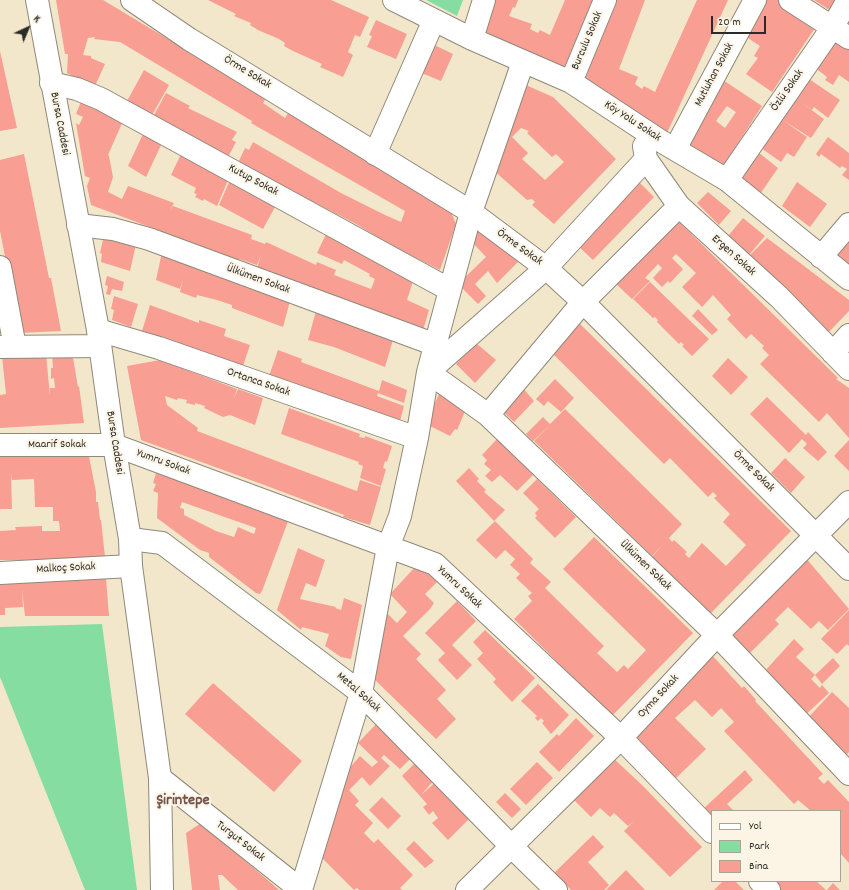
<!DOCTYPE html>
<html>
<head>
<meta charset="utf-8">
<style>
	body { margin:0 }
	#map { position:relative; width:849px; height:890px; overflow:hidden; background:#f3e7cb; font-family:Dekko,sans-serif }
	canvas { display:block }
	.legend { position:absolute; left:711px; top:810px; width:130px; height:72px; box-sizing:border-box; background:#fcf5e5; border:1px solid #a8a49b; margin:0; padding:5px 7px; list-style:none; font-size:12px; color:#2b2b2b }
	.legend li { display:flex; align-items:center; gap:8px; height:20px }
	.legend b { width:20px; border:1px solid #a8a49b }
	.north { position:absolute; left:8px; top:8px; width:40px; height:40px; -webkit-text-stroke:3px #fcf5e5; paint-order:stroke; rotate:44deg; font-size:11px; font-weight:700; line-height:16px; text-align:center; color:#2b2b2b }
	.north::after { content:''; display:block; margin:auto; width:14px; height:18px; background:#2b2b2b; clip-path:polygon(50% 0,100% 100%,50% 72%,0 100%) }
	.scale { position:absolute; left:711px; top:16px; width:55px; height:18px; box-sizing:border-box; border:2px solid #2b2b2b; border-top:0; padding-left:5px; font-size:12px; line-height:14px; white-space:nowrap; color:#2b2b2b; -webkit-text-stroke:3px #fcf5e5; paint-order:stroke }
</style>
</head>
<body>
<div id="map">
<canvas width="849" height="890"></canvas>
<ul class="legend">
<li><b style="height:5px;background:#fff"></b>Yol</li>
<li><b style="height:11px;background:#86dda1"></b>Park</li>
<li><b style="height:11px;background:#f89e92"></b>Bina</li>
</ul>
<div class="north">K</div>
<div class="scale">20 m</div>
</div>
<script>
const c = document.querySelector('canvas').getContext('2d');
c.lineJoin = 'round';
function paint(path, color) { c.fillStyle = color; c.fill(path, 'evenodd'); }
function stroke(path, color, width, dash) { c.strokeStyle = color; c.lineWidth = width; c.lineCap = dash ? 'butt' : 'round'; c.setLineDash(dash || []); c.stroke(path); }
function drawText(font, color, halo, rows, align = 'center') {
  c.font = font + ' Dekko,sans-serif'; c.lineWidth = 4; c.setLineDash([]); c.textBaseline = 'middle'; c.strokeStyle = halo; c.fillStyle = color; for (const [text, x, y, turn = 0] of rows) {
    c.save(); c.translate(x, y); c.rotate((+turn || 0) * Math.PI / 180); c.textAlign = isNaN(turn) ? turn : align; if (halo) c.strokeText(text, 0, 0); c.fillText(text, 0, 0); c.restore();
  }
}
paint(new Path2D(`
	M426,0H463L457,16Z
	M102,624L137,890H85L0,677V627Z`), '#86dda1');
paint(new Path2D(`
	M56,0H103L266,98L263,103L285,118L289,112L449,207L456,224L440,270L394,247L356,224L238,163L245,148L249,150L253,142L341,193L385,215L401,222L405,211L251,123L252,121L120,42L94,39L95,37L88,38L83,55L91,56V58L105,64L95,86L67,73L68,54H65Z
	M208,0H331L369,17L360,37L355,35L348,52L353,55L343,77L320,67L322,64L293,51L284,46L285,43L279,39L258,30L250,25L251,23L234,16L236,14Z
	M489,0H518L515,8L513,7L509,16L532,24L530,29L538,33L540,30L550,35L565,0H595L566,73L476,33Z
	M615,0H645L619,69L638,77L635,84L642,89L644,86L655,92L697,0H728L667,133L584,82Z
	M767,0H779L817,25L772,92L746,74L758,58L754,56L760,46L745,36Z
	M814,0H835L831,11Z
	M376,20L407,34L396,59L367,47L372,36L369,35Z
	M834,36L849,46V82L839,75L833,85L825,80L827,77L814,67Z
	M426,41L453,54L441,81L414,70Z
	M0,51L17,128L0,131Z
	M144,70L169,85L151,117L126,103Z
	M720,78L762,106L720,171L682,142ZM727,106L736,112L725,128L716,121Z
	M809,79L840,100L828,118L814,107L812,110L799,101L824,119L811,138L781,119Z
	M517,81L553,97L616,159L554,224L532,205L535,202L532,199L527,200L491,168ZM521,128L529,131L527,133L552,157L556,154L564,162L545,180L522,159L528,153L512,137Z
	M166,93L190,106L188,108L237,132L232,140L236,142L227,159L153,117Z
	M82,99L123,121L108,155L109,156L113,177L108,192L122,199L128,186L174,203L170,211L173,206L252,235L251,239L265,244L266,242L316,265L317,262L336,270L334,275L371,289L375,279L369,276L370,274L344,260L342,264L317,253L327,232L414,278L407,300L429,310L423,330L257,268L261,255L257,265L239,259L238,260L91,205L87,186L90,178L85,176L76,123L79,125L83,117L76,114Z
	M781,119L807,137L794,157L787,153L781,162L761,148Z
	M144,132L163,141L146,177L128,166Z
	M828,137L849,153V180L842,175L847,169L842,166L840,168L821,154L819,157L816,154Z
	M758,152L778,168L756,200L736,185Z
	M24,154L49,278H51L61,331L20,333L0,231V160Z
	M181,154L229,178L217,206L204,199L203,201L195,197L197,194L194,193L196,188L171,175Z
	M635,178L654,197L593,260L574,242Z
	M230,180L276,205L263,229L219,205Z
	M797,182L827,204L810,227L782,206Z
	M708,192L731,211L719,225L697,203Z
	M674,217L830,370L838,378L836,379L849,388V438L827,413L819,422L760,364L769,355L762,348L764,346L751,334L746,339L727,319L731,315L713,295L702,307L682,287L696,273L676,254L672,258L683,269L670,283L668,281L662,287L653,278L662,268L658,264L645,278L650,281L632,299L613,281Z
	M743,218L765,236L749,255L728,236Z
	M477,222L518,262L497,283L488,271L475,284L486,296L478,304L458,284L486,257L471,241Z
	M104,235L136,244L130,271L101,262L102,254L100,253Z
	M767,238L849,300V311L828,333L749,256Z
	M849,241V275L830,258Z
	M162,252L290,301L283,327L232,308V305L217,300L197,295L196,298L180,292L183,279L180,289L156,280Z
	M107,276L124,282L122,291L112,289L110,295L106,294L108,286L105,285Z
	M650,282L709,339L692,356L682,346L684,345L681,342L679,344L657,322L658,320L655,317L653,318L633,299Z
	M114,296L138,304L131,327L112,320L114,310L111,309Z
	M150,305L199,323V320L226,329L224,336L250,345L242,369L142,331Z
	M698,309L718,330L712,335L692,316Z
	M316,311L393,340L385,367L334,347L308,340Z
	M575,319L693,435L682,446L693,435L791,531L710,614L652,557L665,542L652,556L534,441L549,426L533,441L526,434L543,417L550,424L565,409L682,524L669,538L672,542L674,540L687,552L685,554L689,558L702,543L726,566L746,545L723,522L730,514L714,498L717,496L713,492L708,497L670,458L664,464L547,348Z
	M476,343L496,360L475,383L456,364Z
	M278,350L302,359L301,362L379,391L382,380L407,390L404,403L378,393L377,396L404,406L398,428L268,379Z
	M72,352L78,387L79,386L84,423L0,428V395L6,394L2,356L46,354L50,396V388H55L54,378L51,379V368H53L52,353Z
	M728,358L748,377L731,395L712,376Z
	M160,360L237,389L234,398L238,389L263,398L255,425L230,415L223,417L204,408L205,406L195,403V405L186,403L187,400L178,398L177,400L165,396L167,405L198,428L197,431L351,489L357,491L360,480L381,487L370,525L343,517L344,515L267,486L141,440L127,366Z
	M555,379L574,398L561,412L548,401L544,406L536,399Z
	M522,387L534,401L514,422L497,406Z
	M441,389L466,409L457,430L455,429L450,436L426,424Z
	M767,397L806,435L808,432L827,452L818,461L803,448L807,444L802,439L789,453L750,414Z
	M289,408L360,434L359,437L365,438V436L392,446L387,462L385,461L383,468L386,469L381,486L360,478L363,466L358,464L359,462L281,434Z
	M497,439L533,475L517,491L500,475L492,482L485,476L491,470L484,464L487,460L482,455Z
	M849,440V471L834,456Z
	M88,451L96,492V502H98L100,520H101L105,557L46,559V560H0V531L16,530L15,527L42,526V531H60L59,521H53V507H35L34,479L12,480L11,473L12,509H0V454Z
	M785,458L805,477L791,493L771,473Z
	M469,468L479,479L477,481L486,490L484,492L505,510L494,521L456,481Z
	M166,471L290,516L262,591L260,594L256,593L209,557V553L200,550L157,518L158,493L153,491L156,484L153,483L156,473L164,476ZM182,502L256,528L254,534L238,527L234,537L216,531L184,515V509L180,508Z
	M537,479L576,517L555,538L535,518L537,516L535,513L539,509L523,493Z
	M495,521L533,559L530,563L551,582L545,588L604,646L597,653L617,672L624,665L628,669L646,650L563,569L594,537L693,633L612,716L514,619L532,601L528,596L532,593L516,578L520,574L510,565L515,559L505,550L496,559L476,540Z
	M298,548L325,560L316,587L306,583L300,599L336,607L335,608L341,610L344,598L362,605L351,659L341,657L325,646L329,634L302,627L301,630L277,610Z
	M805,557L849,609L828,630L819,621L811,629L788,607L775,620L779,624L747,656L729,636Z
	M418,564H421L437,582L425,594L434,603L430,609L403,636L421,654L416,659L446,690L437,699L456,719L436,739L375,680L387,613L397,623L407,612L390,594Z
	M106,578L109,616H25L22,589L23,607L5,608V615H0V582Z
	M457,601L476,621L452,645L472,665L457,680L438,660L445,653L425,633Z
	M849,610V646L847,644L837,654L821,639Z
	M485,630L535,678L512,702L493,682L496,679L477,659L483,653L473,642Z
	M794,639L804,649L796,657L815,675L811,679L820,688L822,685L829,693L802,718L763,673Z
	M711,654L742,688L744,686L756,700L755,701L823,774L818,778L824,784L828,780L849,802V863L840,853V811H811L798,800L794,804L724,731L734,722L721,708L712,717L695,700L675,718L706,749L673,781L631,736Z
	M833,658L840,666L822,684L815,675Z
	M213,683L302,761L274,792L185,714Z
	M538,684L569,715L551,734L542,723L544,721L541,718L538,721L535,718L537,716L521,701Z
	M832,692L849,708V752L843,759L806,720Z
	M576,718L594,736L559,772L539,752L557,734L559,736Z
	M379,721L414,755L400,769L384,755L381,758L390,766L370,786L362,777L349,790L359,801L355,805L373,823L364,833L374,843L378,839L413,875L400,888L402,890H359L357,888L354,890L316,852L339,780L360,756L372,767L378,762L358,743Z
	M612,757L642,785L702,847L670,877L624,831L634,821L628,826L614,813L610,817L600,808L591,817L571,797Z
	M419,759L436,778L420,796L402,776Z
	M537,762L553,778L526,805L510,789Z
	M745,770L753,780L727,804L734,811H712V820L702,810Z
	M438,780L470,818L448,840L432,823L438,818L433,811L429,815L423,807L427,804L420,796Z
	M505,793L521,809L512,818L496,802Z
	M382,797L401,816L388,829L369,810Z
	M201,823L270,882L279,890H238L222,875H218L220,890H192L186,833Z
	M593,835L604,847L588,862L609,885L604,890H571L554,873Z
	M414,841L434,861L425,868L406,849Z
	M626,870L645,890H606Z
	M723,881H735L744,890H714Z
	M770,881H816L826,890H778Z
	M833,883L840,890H827Z`), '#f89e92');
const minor = new Path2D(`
	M394,0L472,39L571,82L659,140L727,180L849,279
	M790,0L849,38
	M472,39L484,0
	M571,82L605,0
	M51,83L77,89L101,99L450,290
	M644,146L646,159L679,206L779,297L849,369
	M675,149L755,0
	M375,154L434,20
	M646,159L546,268L428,372L488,415L717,635L849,774
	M727,180L832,28L848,0
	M78,225L113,229L149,239L436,345
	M821,257L849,224
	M0,267L15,347
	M98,330L159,348L417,438
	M0,347L100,346
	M833,353L849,335
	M488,415L583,302L679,206
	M0,445H114L435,564L621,738L712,832
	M130,539L162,543L361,693L512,847L556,890
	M0,573L131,566
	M160,778L301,890
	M760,881L769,890
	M301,890L361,693L388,547L400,516L417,438L428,372L471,212L523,62
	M467,890L621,738L717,635L849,502`);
const major = new Path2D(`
	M37,0L98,330L114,445L130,539L131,566L160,778L162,890
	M132,0L189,39L471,212L546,268L583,302L849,569`);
stroke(minor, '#8f897b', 24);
stroke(major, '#8f897b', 24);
stroke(minor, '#fff', 22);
stroke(major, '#fff', 22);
drawText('12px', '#2b2b2b', '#fcf5e5', [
	["Burculu Sokak",588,41,-67],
	["Örme Sokak",247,73,31],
	["Mutluhan Sokak",715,75,-62],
	["Özlü Sokak",788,91,-55],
	["Köy Yolu Sokak",632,122,33],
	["Bursa Caddesi",59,124,79],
	["Kutup Sokak",253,181,28],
	["Örme Sokak",519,248,36],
	["Ergen Sokak",733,256,42],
	["Ülkümen Sokak",258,280,20],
	["Ortanca Sokak",258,383,19],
	["Bursa Caddesi",114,443,81],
	["Maarif Sokak",57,445],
	["Yumru Sokak",163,463,20],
	["Örme Sokak",753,472,45],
	["Ülkümen Sokak",645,566,44],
	["Malkoç Sokak",66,569,-3],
	["Yumru Sokak",459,588,43],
	["Metal Sokak",358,693,41],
	["Oyma Sokak",659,697,-47],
	["Turgut Sokak",240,842,38]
]);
drawText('bold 16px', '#73534f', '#fcf5e5', [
	["Şirintepe",183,802]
]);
</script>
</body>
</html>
